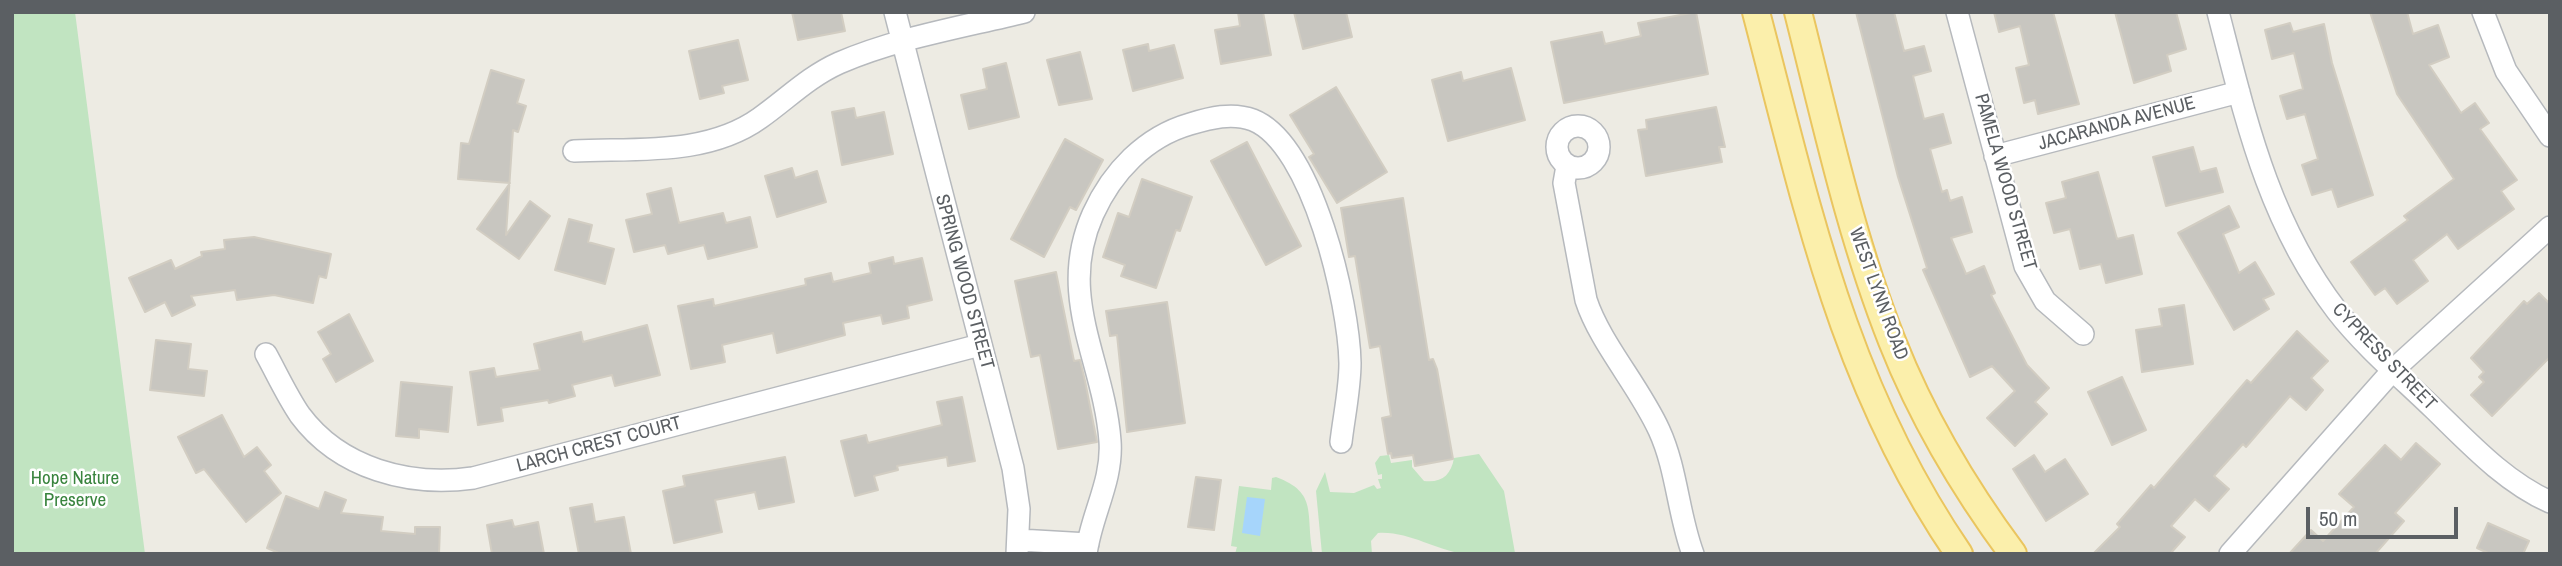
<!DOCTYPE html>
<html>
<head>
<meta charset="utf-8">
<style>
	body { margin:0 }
	#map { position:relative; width:2562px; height:566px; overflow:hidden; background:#edebe3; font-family:"Archivo Narrow",sans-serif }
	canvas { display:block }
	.frame { position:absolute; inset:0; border:14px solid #5b5f63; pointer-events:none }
	.scale { position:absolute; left:2306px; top:507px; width:152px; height:32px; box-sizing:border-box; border:4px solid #5b5f63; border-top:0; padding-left:9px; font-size:21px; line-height:24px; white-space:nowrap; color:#5b5f63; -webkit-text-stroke:5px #fff; paint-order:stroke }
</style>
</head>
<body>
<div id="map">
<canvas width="2562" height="566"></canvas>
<div class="frame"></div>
<div class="scale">50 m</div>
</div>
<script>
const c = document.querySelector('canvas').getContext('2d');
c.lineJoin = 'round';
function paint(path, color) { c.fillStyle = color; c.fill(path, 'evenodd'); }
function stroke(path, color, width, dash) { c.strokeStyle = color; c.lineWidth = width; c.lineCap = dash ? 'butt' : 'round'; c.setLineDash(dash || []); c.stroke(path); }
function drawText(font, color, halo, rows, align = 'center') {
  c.font = font + ' "Archivo Narrow",sans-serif'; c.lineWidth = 5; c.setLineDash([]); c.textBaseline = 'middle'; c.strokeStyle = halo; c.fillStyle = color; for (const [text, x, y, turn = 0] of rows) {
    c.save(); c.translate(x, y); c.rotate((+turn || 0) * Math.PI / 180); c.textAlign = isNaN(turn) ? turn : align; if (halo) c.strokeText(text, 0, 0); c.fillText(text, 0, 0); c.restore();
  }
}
paint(new Path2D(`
	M12,12H75L145,554H12Z
	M1479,454L1504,491L1515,553C1500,555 1480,556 1465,554C1434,550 1409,531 1378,533L1371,541L1372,554H1322L1316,491L1325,472L1330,492L1354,493L1374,485L1377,489L1381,488L1378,479H1382V474L1378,475L1375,463L1380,456L1389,455L1391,463L1412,460V467L1424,481C1442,483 1451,475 1454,458Z
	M1276,477C1319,493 1305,514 1313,554H1235L1237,547L1231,546L1239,486L1271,490L1272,478Z`), '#c1e4c1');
paint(new Path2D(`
	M1247,497L1265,499L1260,536L1242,533Z`), '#a6d5fb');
const building = new Path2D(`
	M792,12H841L845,31L798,40Z
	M1238,12H1263L1271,55L1221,64L1215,30L1240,26Z
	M1294,12H1346L1352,37L1303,49Z
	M1696,12L1708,74L1564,103L1551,42L1602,32L1605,44L1641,36L1638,23Z
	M1856,12H1894L1904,51L1924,46L1931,71L1913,76L1924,119L1943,114L1951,143L1930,149L1942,192L1947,190L1950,201L1962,197L1972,232L1951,238L1966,274L1984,266L1995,293L1991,295L2027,365L2049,388L2035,402L2047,414L2015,446L1987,418L2015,391L1992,366L1970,377L1923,270L1927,268L1898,177Z
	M1994,12H2053L2079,104L2038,114L2035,100L2024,103L2016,68L2029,65L2020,26L1999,32Z
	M2115,12H2176L2186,49L2167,55L2171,71L2134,83Z
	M2370,12H2407L2413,34L2438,25L2449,57L2429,65L2461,113L2475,103L2489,123L2480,129L2517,180L2501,191L2514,209L2458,249L2447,234L2413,260L2428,281L2397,304L2385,288L2375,295L2351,262L2408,220L2404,216L2454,179L2397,94Z
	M2290,23L2293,32L2324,24L2332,63L2373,195L2338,207L2332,189L2312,195L2302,165L2318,159L2305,114L2287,119L2280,96L2303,89L2294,53L2272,59L2265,30Z
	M738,40L748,80L722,86L724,93L700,99L689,51Z
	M1148,44L1149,51L1174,45L1183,78L1133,91L1123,50Z
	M1080,52L1092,99L1059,105L1047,60Z
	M1006,63L1019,117L969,129L961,95L987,89L983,69Z
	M1511,68L1525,120L1448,141L1432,80L1461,72L1463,81Z
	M491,70L524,80L517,103L526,106L518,132L513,130L506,235L530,201L550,216L519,259L477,229L510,183L458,179L461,143L469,144Z
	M1336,87L1387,172L1337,203L1309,157L1314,154L1290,115Z
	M1716,107L1725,147H1719L1722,162L1646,176L1638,130L1647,129L1646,120Z
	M854,108L856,118L884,112L893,154L842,165L832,112Z
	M1065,139L1103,160L1076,210L1070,207L1044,257L1011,239Z
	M1247,142L1301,246L1266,265L1211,161Z
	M2193,147L2200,172L2216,168L2223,192L2166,206L2153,157Z
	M792,168L795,178L817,171L826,202L777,217L765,176Z
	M2098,172L2117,239L2133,235L2142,274L2106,283L2101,264L2080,269L2070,229L2054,233L2046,203L2066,198L2062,182Z
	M1142,179L1192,197L1180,231L1176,230L1156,288L1121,276L1125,265L1103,257L1118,213L1129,217Z
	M671,188L679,223L723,213L726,223L750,217L757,247L708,259L704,245L668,254L665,245L634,252L626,220L652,214L647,194Z
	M1403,198L1429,360L1433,359L1437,369L1453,459L1415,466L1413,455L1392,458L1391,453L1388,454L1382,418L1391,416L1380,346L1370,348L1355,256L1349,257L1341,208Z
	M2229,206L2239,227L2223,234L2239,273L2255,262L2274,294L2263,299L2269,309L2234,330L2178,233Z
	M569,219L592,225L588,242L614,249L605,284L555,270Z
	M254,237L331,254L326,278L319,276L313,303L274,295L237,300L235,290L191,296L195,305L172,316L165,302L145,312L129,278L171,260L175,269L202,256L201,252L225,249L224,240Z
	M893,257L894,264L922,258L932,300L907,306L909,318L883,324L881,315L843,323L845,335L777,353L773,333L722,345L725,362L691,369L678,306L713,299L714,306L806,285L805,279L831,273L833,282L871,273L869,263Z
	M1056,272L1074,361L1080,360L1085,381L1097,442L1058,449L1040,355L1031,357L1015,281Z
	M2539,293L2550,304V357L2492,416L2471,395L2484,382L2479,377L2484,372L2471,358L2524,301L2527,304Z
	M1167,302L1185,423L1127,432L1117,335L1110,336L1106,311Z
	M2184,305L2193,364L2142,372L2136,330L2162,326L2159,309Z
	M349,314L373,361L336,382L323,359L331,354L318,332Z
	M647,325L660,375L615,386L612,375L572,385L575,396L549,403L548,400L501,408L503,421L478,425L470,372L494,368L496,377L540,370L534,344L581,332L583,342Z
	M2297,331L2328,361L2311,378L2323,390L2306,410L2290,396L2246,447L2243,444L2214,476L2229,489L2209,511L2195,499L2171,526L2185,537L2170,554H2093L2120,527L2117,524L2151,485L2154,488L2247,380L2251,383Z
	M156,340L191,344L188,369L207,371L204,396L150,390Z
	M2122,377L2146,430L2112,445L2088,392Z
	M401,382L452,387L448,432L419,429V438L396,436Z
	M962,397L975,461L948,466L947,457L897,466L898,470L874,476L878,490L855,496L841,441L866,435L868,443L942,425L937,402Z
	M222,415L244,457L257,447L271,465L264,471L281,493L246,522L204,469L196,473L178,437Z
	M2416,443L2440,464L2395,513L2404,521L2375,554H2289L2311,530L2323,541L2354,507L2339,494L2385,445L2401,460Z
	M2034,455L2045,472L2065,459L2088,494L2046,521L2013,469Z
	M785,457L794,502L759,509L755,492L715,500L722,532L674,543L663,491L685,486L683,476Z
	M1196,477L1221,480L1214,530L1188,527Z
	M325,492L346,500L341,513L383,517L381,531L415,534V527H440L439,554H281L267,548L286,496L319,509Z
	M592,504L595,522L624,517L631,554H579L570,508Z
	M512,520L514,527L538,522L544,554H492L487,525Z
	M2488,523L2529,541L2523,554H2490L2477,548Z`);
paint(building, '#c8c6c0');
stroke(building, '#d2cdc2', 2);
const minor = new Path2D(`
	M895,12L1013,468L1019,509L1017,554
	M1957,12L2025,266L2045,301L2083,334
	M2218,12C2246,120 2268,221 2337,311C2365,347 2402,378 2434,409C2469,443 2505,482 2550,502
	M2483,12L2506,71L2550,136
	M1557 147a21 21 0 1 1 42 0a21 21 0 1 1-42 0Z
	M574,151C636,148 707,156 760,118C787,99 808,77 839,63C897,38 963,27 1024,12
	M1995,156L2239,92
	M1567,166L1564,183L1586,300C1600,343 1639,386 1659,430C1677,469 1678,514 1693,554
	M266,354C277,374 287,396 300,415C340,469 410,487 473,478L980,345
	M1019,540L1088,544
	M1086,554C1091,515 1113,481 1110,441C1104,360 1056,297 1093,214C1112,172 1145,137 1190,124C1210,118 1232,112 1253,120C1313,144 1349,304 1350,363C1350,389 1344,416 1341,442
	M2230,554L2393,370L2550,227`);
const major = new Path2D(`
	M1756,12C1807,206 1843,385 1959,554
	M1798,12C1826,122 1850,235 1892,341C1922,417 1964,488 2013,554`);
stroke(minor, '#b6b9bd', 24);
stroke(major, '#eac55f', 30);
stroke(minor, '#fff', 21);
stroke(major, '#fbefab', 26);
drawText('19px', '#5b5f63', '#fff', [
	["JACARANDA AVENUE",2117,124,-15],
	["PAMELA WOOD STREET",2005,182,74],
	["SPRING WOOD STREET",964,282,75],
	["WEST LYNN ROAD",1878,294,70],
	["CYPRESS STREET",2384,357,46],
	["LARCH CREST COURT",599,445,-15]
]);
drawText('19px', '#39843e', '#fff', [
	["Hope Nature",75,479],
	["Preserve",75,501]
]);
</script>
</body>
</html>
